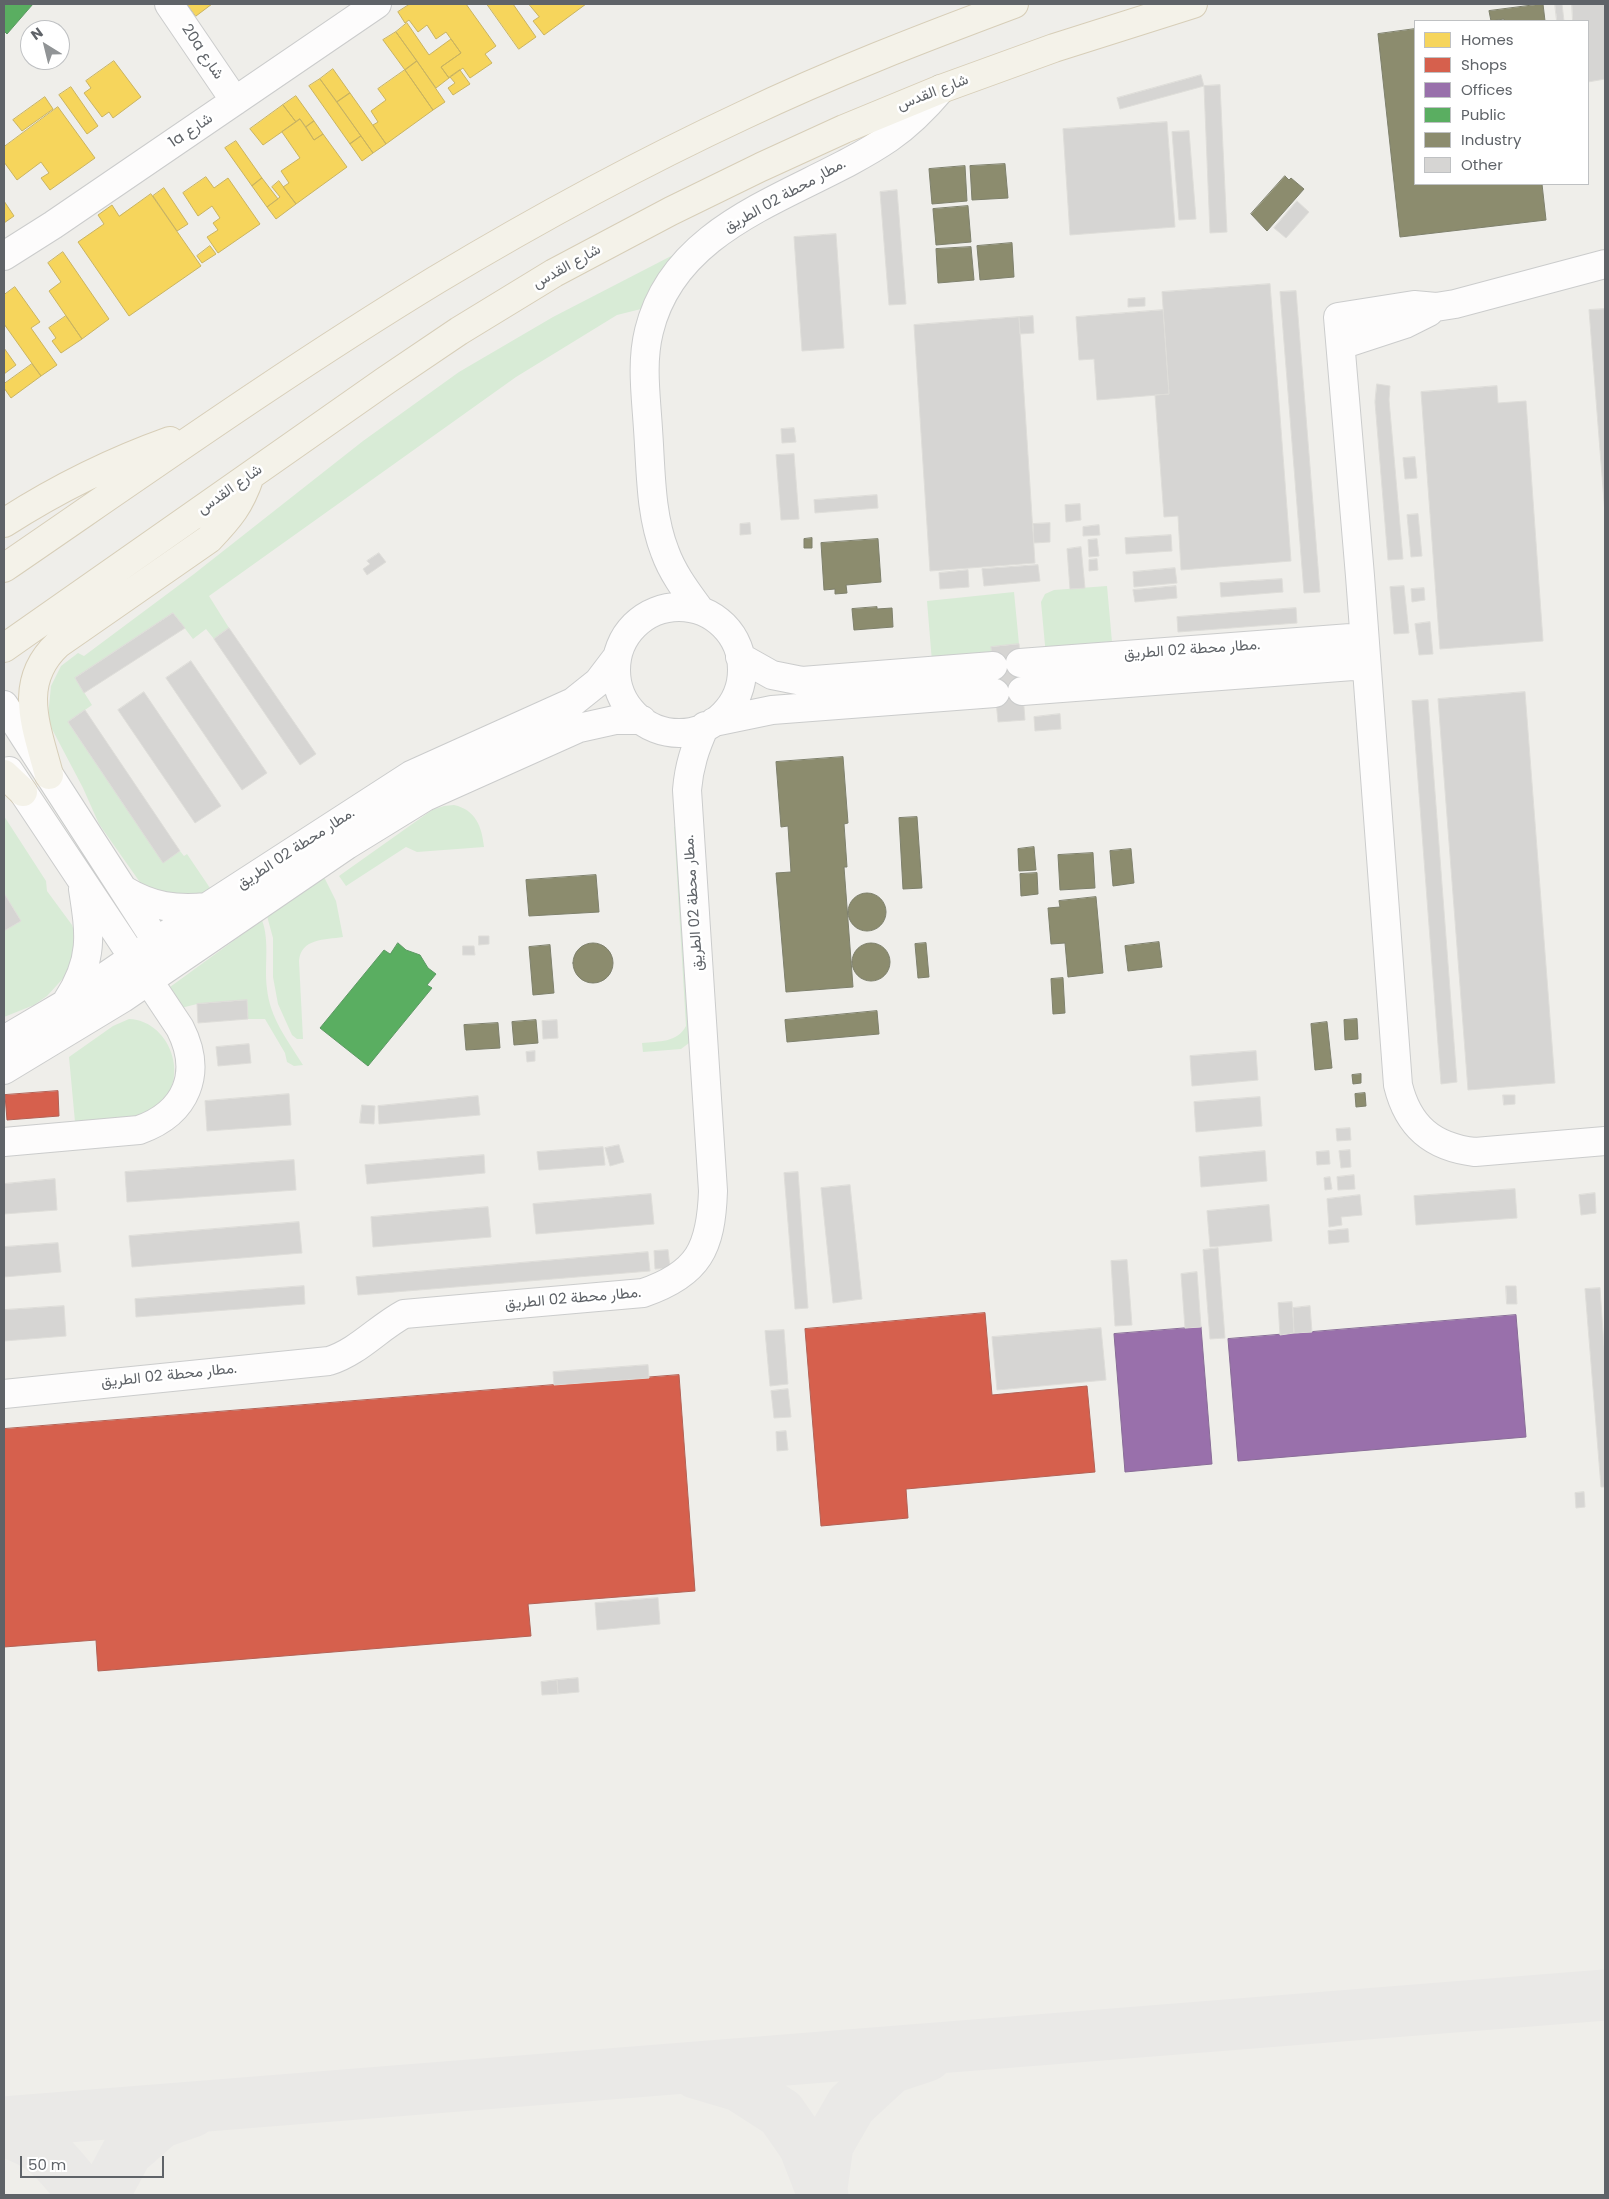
<!DOCTYPE html>
<html>
<head>
<meta charset="utf-8">
<style>
	body { margin:0 }
	#map { position:relative; width:1609px; height:2199px; overflow:hidden; background:#efeeea; font-family:Poppins,sans-serif }
	canvas { display:block }
	.frame { position:absolute; inset:0; border:5px solid #5f6368; pointer-events:none }
	.legend { position:absolute; left:1414px; top:20px; width:175px; height:165px; box-sizing:border-box; background:#fff; border:1px solid #bfc1c3; margin:0; padding:6px 9px; list-style:none; font-size:15px; color:#5f6368 }
	.legend li { display:flex; align-items:center; gap:10px; height:25px }
	.legend b { width:25px; border:1px solid #bfc1c3 }
	.north { position:absolute; left:20px; top:20px; width:50px; height:50px; box-sizing:border-box; background:#fff; border:1px solid #bfc1c3; border-radius:50%; rotate:324deg; font-size:14px; font-weight:700; line-height:20px; text-align:center; color:#5f6368 }
	.north::after { content:''; display:block; margin:auto; width:18px; height:22px; background:#919496; clip-path:polygon(50% 0,100% 100%,50% 72%,0 100%) }
	.scale { position:absolute; left:20px; top:2156px; width:144px; height:22px; box-sizing:border-box; border:2px solid #5f6368; border-top:0; padding-left:6px; font-size:15px; line-height:18px; white-space:nowrap; color:#5f6368; -webkit-text-stroke:4px #fff; paint-order:stroke }
</style>
</head>
<body>
<div id="map">
<canvas width="1609" height="2199"></canvas>
<div class="frame"></div>
<ul class="legend">
<li><b style="height:14px;background:#f6d55c"></b>Homes</li>
<li><b style="height:14px;background:#d6604d"></b>Shops</li>
<li><b style="height:14px;background:#9970ab"></b>Offices</li>
<li><b style="height:14px;background:#5aae61"></b>Public</li>
<li><b style="height:14px;background:#8c8c6e"></b>Industry</li>
<li><b style="height:14px;background:#d6d5d3"></b>Other</li>
</ul>
<div class="north">N</div>
<div class="scale">50 m</div>
</div>
<script>
const c = document.querySelector('canvas').getContext('2d');
c.lineJoin = 'round';
function paint(path, color) { c.fillStyle = color; c.fill(path, 'evenodd'); }
function stroke(path, color, width, dash) { c.strokeStyle = color; c.lineWidth = width; c.lineCap = dash ? 'butt' : 'round'; c.setLineDash(dash || []); c.stroke(path); }
function drawText(font, color, halo, rows, align = 'center') {
  c.font = font + ' Poppins,Vazirmatn,sans-serif'; c.lineWidth = 5; c.setLineDash([]); c.textBaseline = 'middle'; c.strokeStyle = halo; c.fillStyle = color; for (const [text, x, y, turn = 0] of rows) {
    c.save(); c.translate(x, y); c.rotate((+turn || 0) * Math.PI / 180); c.textAlign = isNaN(turn) ? turn : align; if (halo) c.strokeText(text, 0, 0); c.fillText(text, 0, 0); c.restore();
  }
}
paint(new Path2D(`
	M677,253L652,288L641,309L617,315L516,377L209,596L229,628L214,639L206,629L193,639L173,613L75,678L92,705L68,722L163,862L180,851L184,856L187,854L212,891L195,900L144,888L99,824L83,788L52,729L48,716L51,686L61,666L78,653L84,656L194,574L363,441L459,372L553,317Z
	M1107,586L1112,642L1046,656L1041,602L1045,594L1054,590Z
	M1014,592L1019,644L992,647V656L932,662L927,601Z
	M454,805C476,810 482,827 484,847L417,852L406,847L346,886L339,876L432,810L444,806Z
	M4,816L46,881L47,891L72,925L75,934L77,943L68,973L47,996L34,1005L4,1017V931L21,921L4,893Z
	M684,825L693,1040L681,1049L643,1052L642,1043C659,1041 677,1043 686,1026L674,827Z
	M324,877L336,901L343,937C325,940 301,938 299,961L303,1039H297L292,1035L278,1004L273,977V938L267,916Z
	M262,920C270,942 264,965 267,989C270,1018 288,1041 303,1065L294,1066L287,1062L285,1053L265,1019H248L247,1000L197,1004L181,1008L170,987Z
	M129,1019C173,1021 192,1085 154,1109C132,1123 100,1120 75,1122L69,1057L113,1026Z`), '#d8ebd6');
const homes = new Path2D(`
	M187,4H212L196,16Z
	M410,4H466L496,46L485,54L492,63L470,78L463,68L449,78L441,67L461,53L446,32L436,39L427,25L418,32L409,20L405,23L398,12Z
	M487,4H513L536,37L519,49Z
	M529,4H586L544,35L533,21L539,17Z
	M407,23L429,55L451,39L461,53L441,67L449,78L436,88L396,32Z
	M396,32L417,61L405,70L383,40Z
	M114,61L141,97L113,118L109,112L102,117L84,93L91,88L86,81Z
	M417,61L445,102L433,110L405,70Z
	M333,69L350,93L337,102L320,79Z
	M405,70L433,110L386,144L373,125L378,122L371,111L386,100L378,89Z
	M460,70L470,84L453,95L448,88L455,83L450,77Z
	M320,79L361,136L350,144L309,86Z
	M71,87L98,126L87,134L59,95Z
	M350,93L386,144L373,153L337,102Z
	M296,96L314,121L306,127L300,119L296,122L283,105Z
	M45,97L53,109L22,131L13,120Z
	M283,105L296,122L263,145L250,129Z
	M58,107L95,158L50,190L41,178L49,173L41,162L17,180L4,162V147Z
	M300,119L314,140L323,134L347,167L296,204L283,187L289,183L281,171L300,158L282,132Z
	M314,121L323,134L314,140L306,127Z
	M361,136L373,153L362,161L350,144Z
	M236,141L262,178L252,186L225,148Z
	M206,177L214,188L228,178L260,224L218,253L207,237L218,230L213,223L220,218L212,206L198,216L183,193Z
	M262,178L278,199L267,207L252,186Z
	M279,181L296,204L276,219L267,207L280,197L272,187Z
	M164,188L188,224L177,231L153,196Z
	M151,194L201,266L129,316L78,242L104,224L98,215L112,205L119,216Z
	M4,201L14,216L4,223Z
	M210,246L216,254L202,263L197,256Z
	M63,252L109,319L82,339L49,291L61,282L48,263Z
	M15,287L40,322L31,328L57,365L41,376L4,324V295Z
	M66,316L82,339L61,353L52,341L56,338L49,328Z
	M4,348L16,365L4,374Z
	M32,364L41,376L11,398L4,388V384Z`);
paint(homes, '#f6d55c');
stroke(homes, '#c9b360', 1);
const shops = new Path2D(`
	M58,1091L59,1116L7,1120L5,1095Z
	M985,1313L992,1395L1087,1386L1095,1472L906,1489L908,1518L821,1526L805,1329Z
	M679,1375L695,1591L528,1604L531,1636L98,1671L96,1640L4,1647V1429Z`);
paint(shops, '#d6604d');
stroke(shops, '#b26155', 1);
const offices = new Path2D(`
	M1516,1315L1526,1437L1238,1461L1228,1339Z
	M1201,1327L1212,1464L1125,1472L1114,1334Z`);
paint(offices, '#9970ab');
stroke(offices, '#886c97', 1);
const public = new Path2D(`
	M4,4H33L7,34L4,31Z
	M398,943L406,950L420,955L428,968L436,974L427,985L432,988L368,1066L320,1028L384,950L390,954Z`);
paint(public, '#5aae61');
stroke(public, '#5c9863', 1);
const industry = new Path2D(`
	M1543,4L1545,21H1504V19L1491,21L1489,11Z
	M1415,29V184H1542L1546,220L1400,237L1378,34Z
	M1005,164L1008,198L972,200L970,166Z
	M965,166L967,201L932,204L929,169Z
	M1285,176L1289,180L1291,178L1304,189L1267,231L1251,214Z
	M968,206L971,242L936,245L933,209Z
	M1012,243L1014,277L980,280L977,246Z
	M971,247L974,280L938,283L936,249Z
	M812,538V548H804V539Z
	M878,539L881,582L846,585L847,593L835,594V589L824,590L821,543Z
	M877,607V609L892,608L893,627L854,630L852,609Z
	M843,757L848,823L844,824L847,867H844L853,987L786,992L776,873L791,872L788,826L781,827L776,762Z
	M917,817L922,888L903,889L899,818Z
	M1034,847L1036,870L1019,871L1018,849Z
	M1131,849L1134,883L1113,886L1110,851Z
	M1093,853L1095,888L1060,890L1058,855Z
	M1037,873L1038,894L1021,896L1020,874Z
	M596,875L599,912L529,916L526,880Z
	M848 912a19 19 0 1 1 38 0a19 19 0 1 1-38 0Z
	M1096,897L1103,973L1068,977L1065,943L1051,944L1048,908L1060,907L1059,901Z
	M1159,942L1162,967L1128,971L1125,946Z
	M852 962a19 19 0 1 1 38 0a19 19 0 1 1-38 0Z
	M926,943L929,977L918,978L915,944Z
	M573 963a20 20 0 1 1 40 0a20 20 0 1 1-40 0Z
	M550,945L554,993L533,995L529,947Z
	M1063,978L1065,1013L1053,1014L1051,979Z
	M877,1011L879,1034L787,1042L785,1020Z
	M1357,1019L1358,1039L1345,1040L1344,1020Z
	M536,1020L538,1043L514,1045L512,1022Z
	M1327,1022L1332,1068L1315,1070L1311,1024Z
	M498,1023L500,1048L466,1050L464,1025Z
	M1361,1074V1083L1353,1084L1352,1075Z
	M1365,1093L1366,1106L1356,1107L1355,1094Z`);
paint(industry, '#8c8c6e');
stroke(industry, '#7e806c', 1);
stroke(new Path2D(`
	M695,2073L739,2086L781,2113L804,2146L823,2195
	M4,2122L1605,1995
	M4,2132C43,2142 60,2164 83,2195
	M104,2195L127,2152L160,2123L192,2112
	M821,2195L828,2145L851,2105L891,2068L927,2056`), '#eae9e7', 51);
const building = new Path2D(`
	M1555,4H1562L1564,21H1557Z
	M1572,4H1605V79L1588,82V21H1573Z
	M1201,75L1204,86L1120,109L1117,98Z
	M1220,85L1227,232L1210,233L1204,86Z
	M1167,122L1175,227L1070,235L1063,129Z
	M1189,131L1196,219L1179,220L1172,132Z
	M897,190L906,304L889,305L880,192Z
	M1297,201L1309,212L1286,238L1274,228Z
	M836,234L844,348L802,351L794,237Z
	M1270,284L1291,561L1181,570L1178,516L1164,517L1155,395L1169,394L1162,292Z
	M1296,291L1320,592L1304,593L1280,292Z
	M1145,298V306L1128,307V299Z
	M1605,309V514L1589,310Z
	M1163,310L1169,394L1097,400L1094,359L1079,360L1076,317Z
	M1033,316L1034,333L1020,334L1019,317Z
	M1019,317L1035,563L930,571L914,325Z
	M1377,384L1390,386L1389,400L1403,559L1388,560L1375,402Z
	M1497,386L1498,403L1526,401L1543,641L1440,649L1421,392Z
	M794,428L796,442L782,443L781,429Z
	M794,454L799,519L781,520L776,455Z
	M1415,457L1417,478L1405,479L1403,458Z
	M877,495L878,508L815,513L814,500Z
	M1080,504L1081,520L1066,522L1065,505Z
	M1418,514L1422,556L1411,557L1407,515Z
	M750,523L751,534L740,535V524Z
	M1050,523V542L1034,543L1033,524Z
	M1099,525L1100,535L1083,536V527Z
	M1171,535L1172,551L1126,554L1125,538Z
	M1097,539L1099,556L1089,557L1088,540Z
	M1081,547L1085,588L1070,589L1067,549Z
	M379,553L386,562L367,575L363,569L370,564L367,561Z
	M1097,559L1098,570L1089,571V560Z
	M1038,565L1040,581L984,586L982,569Z
	M1175,568L1177,583L1134,587L1133,572Z
	M968,570L969,587L940,589L939,573Z
	M1282,579L1283,592L1221,597L1220,583Z
	M1176,586L1177,598L1135,602L1133,590Z
	M1404,586L1409,633L1394,634L1390,587Z
	M1424,588L1425,600L1412,602L1411,589Z
	M1296,608L1297,623L1178,632L1177,617Z
	M173,613L185,628L84,693L75,678Z
	M1430,622L1433,654L1419,655L1415,624Z
	M229,628L316,754L300,765L214,639Z
	M1019,644L1025,720L998,722L991,647Z
	M191,661L267,773L242,790L166,678Z
	M144,692L221,806L195,823L118,710Z
	M1525,692L1555,1083L1468,1090L1438,699Z
	M1428,700L1457,1082L1441,1084L1412,701Z
	M85,710L180,851L163,863L68,722Z
	M1060,714L1061,729L1035,731L1034,717Z
	M4,893L21,921L4,931Z
	M479,936H489V944L479,945Z
	M463,946H474L475,955H463Z
	M247,1000L248,1019L198,1023L197,1004Z
	M557,1020L558,1038L543,1039L542,1021Z
	M249,1044L251,1063L218,1066L216,1047Z
	M535,1051V1061L527,1062L526,1052Z
	M1256,1051L1258,1080L1192,1086L1190,1056Z
	M289,1094L291,1125L207,1131L205,1101Z
	M1503,1095H1515V1104L1504,1105Z
	M478,1096L480,1115L379,1124L378,1106Z
	M1260,1097L1262,1126L1196,1132L1194,1102Z
	M362,1105L375,1106L374,1124L360,1123Z
	M1350,1128L1351,1140L1337,1141L1336,1129Z
	M619,1145L624,1162L610,1166L605,1148Z
	M603,1147L605,1165L539,1170L537,1152Z
	M1350,1150L1351,1167L1341,1168L1339,1151Z
	M1265,1151L1267,1181L1201,1187L1199,1157Z
	M1329,1151L1330,1164L1317,1165L1316,1152Z
	M484,1155L485,1173L367,1184L365,1165Z
	M294,1160L296,1190L127,1202L125,1172Z
	M798,1172L808,1308L795,1309L784,1173Z
	M1354,1175L1355,1189L1338,1190L1337,1177Z
	M1330,1177L1332,1189L1325,1190L1324,1178Z
	M55,1179L57,1210L4,1214V1184Z
	M850,1185L862,1299L833,1303L821,1188Z
	M1515,1189L1517,1218L1416,1225L1414,1196Z
	M1595,1193L1596,1213L1581,1215L1579,1195Z
	M651,1194L654,1224L536,1234L533,1204Z
	M1360,1195L1362,1215L1341,1217L1342,1225L1329,1227L1327,1199Z
	M1269,1205L1272,1241L1210,1247L1207,1211Z
	M488,1207L491,1237L373,1247L371,1217Z
	M299,1222L302,1253L132,1267L129,1236Z
	M1348,1229L1349,1242L1329,1244L1328,1231Z
	M58,1243L61,1272L4,1277V1247Z
	M1218,1248L1225,1338L1210,1339L1203,1250Z
	M668,1250L670,1268L655,1269L654,1251Z
	M648,1252L650,1271L358,1295L356,1277Z
	M1127,1260L1132,1325L1115,1326L1111,1261Z
	M1197,1272L1201,1327L1185,1328L1181,1274Z
	M304,1286L305,1304L136,1317L135,1299Z
	M1506,1286H1516L1517,1304H1507Z
	M1600,1288L1605,1361V1487H1601L1585,1289Z
	M1292,1302L1294,1333L1280,1335L1278,1303Z
	M64,1306L66,1336L4,1341V1310Z
	M1310,1306L1312,1332L1294,1333L1293,1308Z
	M1101,1328L1106,1380L997,1390L992,1337Z
	M784,1330L788,1384L770,1386L765,1331Z
	M648,1365L649,1378L554,1385L553,1372Z
	M788,1389L791,1417L774,1418L771,1391Z
	M786,1431L788,1450L777,1451L776,1432Z
	M1584,1492L1585,1507L1576,1508L1575,1493Z
	M658,1598L660,1624L597,1630L595,1603Z
	M578,1678L579,1692L558,1694L557,1680Z
	M557,1680L558,1694L542,1695L541,1682Z`);
paint(building, '#d6d5d3');
stroke(building, '#deddd9', 1);
const minor = new Path2D(`
	M169,4L235,101
	M4,256L53,225L377,4
	M1605,264L1455,304L1436,307L1414,305L1338,317L1360,576L1398,1085C1408,1126 1432,1147 1475,1152L1605,1141
	M1341,345L1405,324L1429,312
	M616 670a63 63 0 1 1 126 0a63 63 0 1 1-126 0Z
	M700,610C687,592 673,574 665,552C650,514 651,470 648,429C646,396 641,363 649,331C676,219 806,195 889,138C909,124 925,108 941,89
	M740,657L772,675L802,681L993,666
	M1020,663L1364,637
	M1022,691L1366,665
	M4,705L166,956
	M714,722L772,710L995,693
	M124,890C152,907 176,910 207,907
	M67,1001C94,960 90,934 83,889
	M4,1040L65,1004L207,907L411,775L573,702L598,682L617,657
	M4,1070L123,998L347,845L425,797L579,728L615,720H642
	M4,1142L139,1130C187,1113 203,1073 180,1028L9,771
	M4,1394L329,1361C358,1352 378,1328 404,1314L643,1293C699,1274 711,1248 713,1191L687,790C689,766 695,748 705,726`);
const major = new Path2D(`
	M4,523C57,489 111,462 170,441
	M4,568C147,470 288,370 436,280C536,220 639,164 744,115C832,73 923,38 1014,4
	M4,648L385,381L459,331L554,273L671,211L761,167L844,129L941,89L1054,48L1193,4
	M4,774L23,792
	M49,775C37,728 16,683 58,644L209,539C230,517 240,505 250,476`);
stroke(minor, '#cbcccc', 30);
stroke(major, '#d7ceb8', 30);
stroke(minor, '#fdfcfc', 28);
stroke(major, '#f4f2e9', 28);
drawText('15px', '#5f6368', '#fff', [
	["20a شارع",202,52,56],
	["شارع القدس",933,93,-21],
	["1a شارع",191,131,-34],
	["مطار محطة 02 الطريق.",785,196,-29],
	["شارع القدس",567,267,-29],
	["شارع القدس",230,490,-35],
	["مطار محطة 02 الطريق.",1192,650,-4],
	["مطار محطة 02 الطريق.",296,849,-33],
	["مطار محطة 02 الطريق.",694,903,-94],
	["مطار محطة 02 الطريق.",573,1299,-5],
	["مطار محطة 02 الطريق.",169,1376,-6]
]);
</script>
</body>
</html>
